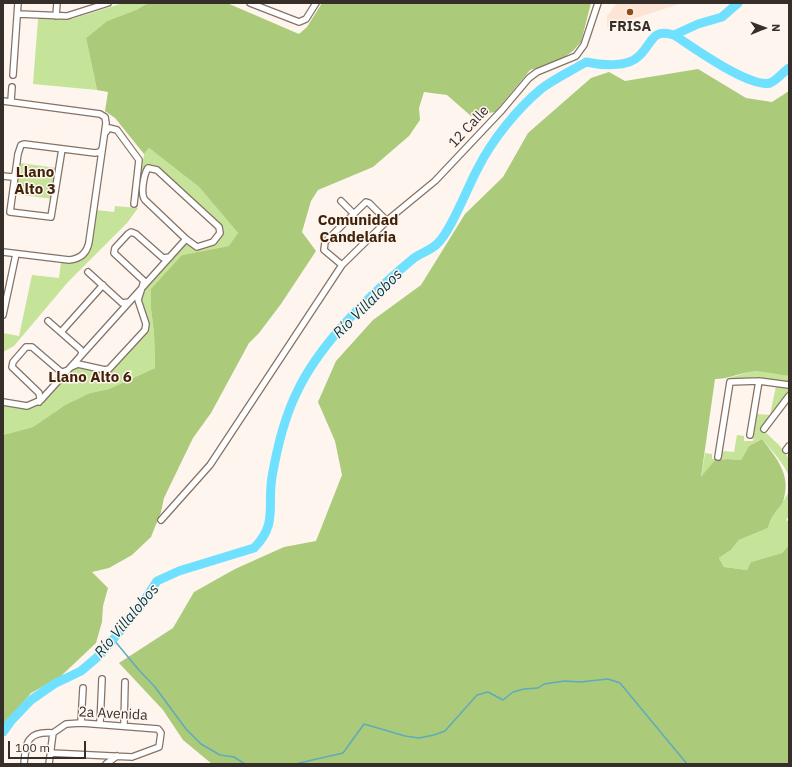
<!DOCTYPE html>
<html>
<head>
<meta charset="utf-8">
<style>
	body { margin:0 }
	#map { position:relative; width:792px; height:767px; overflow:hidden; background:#fef5ef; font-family:"IBM Plex Sans",sans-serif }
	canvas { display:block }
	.frame { position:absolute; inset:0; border:4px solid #362e28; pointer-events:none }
	.north { position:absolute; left:744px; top:8px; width:40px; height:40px; -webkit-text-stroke:3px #fef5ef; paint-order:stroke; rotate:89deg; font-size:11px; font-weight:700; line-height:16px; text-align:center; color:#362e28 }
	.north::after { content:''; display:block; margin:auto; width:14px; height:18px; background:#362e28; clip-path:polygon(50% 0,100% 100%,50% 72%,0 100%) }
	.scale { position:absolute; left:8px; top:741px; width:78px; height:18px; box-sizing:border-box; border:2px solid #362e28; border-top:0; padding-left:5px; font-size:12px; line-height:14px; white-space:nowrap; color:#362e28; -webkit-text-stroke:3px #fef5ef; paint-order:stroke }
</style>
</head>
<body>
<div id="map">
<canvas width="792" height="767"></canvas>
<div class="frame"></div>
<div class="north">N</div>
<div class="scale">100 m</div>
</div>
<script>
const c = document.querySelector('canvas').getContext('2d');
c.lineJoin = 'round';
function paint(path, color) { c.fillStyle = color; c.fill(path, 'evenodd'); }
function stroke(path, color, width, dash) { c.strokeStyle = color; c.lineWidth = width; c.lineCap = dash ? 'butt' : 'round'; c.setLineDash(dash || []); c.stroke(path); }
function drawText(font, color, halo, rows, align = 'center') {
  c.font = font + ' "IBM Plex Sans",sans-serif'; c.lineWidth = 3; c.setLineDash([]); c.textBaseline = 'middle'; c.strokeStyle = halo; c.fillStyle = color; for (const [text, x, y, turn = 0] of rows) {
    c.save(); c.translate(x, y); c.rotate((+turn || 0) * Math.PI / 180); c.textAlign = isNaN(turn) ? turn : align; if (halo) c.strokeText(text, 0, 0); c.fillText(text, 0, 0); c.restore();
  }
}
paint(new Path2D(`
	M617,3H683L607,27V16Z`), '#fce5d5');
paint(new Path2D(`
	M123,3H148L136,10L107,21L86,38L97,90L33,84L38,19H72Z
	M149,148L199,187L238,233L230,246L182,255L151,309L154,332L155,368L109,389L90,393L65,405L33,427L3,435V405L25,409L36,407L75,368C87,366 102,377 112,370L149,329L140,299L143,291L186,243L199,249C209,246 222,241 223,229L219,224L155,166L150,165L146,167L141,175L144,154Z
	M20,163L57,168L53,199L15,194Z
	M115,206L138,208L127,223L68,282L14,346L3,352V333L19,336L32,275L59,278L61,262C96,267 93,234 96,210L114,212Z
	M749,372H771L789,376V382L761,378L725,379Z
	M776,386L789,387V393L762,429L780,446L789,459V477C785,464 771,450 762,439L749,446L741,460L727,459L714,461L701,478L705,453L712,454V459H720L722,451L734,452L737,435L744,436V441H753L757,414L770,415Z
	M789,490V516L786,520L789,522V545L782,553L751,562L747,570L724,567L719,558L731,550L739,540L768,528C772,512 784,505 789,490Z`), '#c6e499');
paint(new Path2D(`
	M148,3H227L299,34L307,27L322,3H591L581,42L573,51L557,62L530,70L495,112L471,116L447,95L424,92L419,108L420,120L409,136L373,167L318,190L311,201L302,232L316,251L281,304L259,333L249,343L211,413L193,438L164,498L161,512L151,537L132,555L109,568L92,572L108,588L103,606L102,622L96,643L60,677L31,693L3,726V435L33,427L65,405L90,393L109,389L155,368L154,332L151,309V289L182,255L229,246L238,233L199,187L149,148L144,154L115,118L105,111L108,92L97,90L86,38L107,21L136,10Z
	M698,69L746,98L772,102L789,91V376C776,374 762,370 749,372C737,374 728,379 715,379L701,477L714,461L727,459L741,460L749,446L762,439C777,459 792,475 783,502C776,513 772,514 768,528L739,540L731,550L719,558L724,567L747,570L751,562L782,553L789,545V764H212L183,740L163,710L119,663L173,628L194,592L235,569L284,547L316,541L342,475L335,441L318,402L336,361L373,320L421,285L465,214L503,177L528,133L591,78L609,72L625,81Z`), '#abca7a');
stroke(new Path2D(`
	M114,640L138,669L155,687L186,729L201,744L220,755L234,757L245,764
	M295,764L343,753L364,724L405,736L419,738L434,735L445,731L477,695L488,692L503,700L513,692L524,689L538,688L544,684L565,681L580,682L608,679L620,683L687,764`), '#5eabbe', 1.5);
stroke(new Path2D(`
	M674,35L698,24L722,17L738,3
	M3,732L11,721L31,700L54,684L81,671L101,654L140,607L157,581L179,571L254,548C278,524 267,507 272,477C277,448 284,418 297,392C320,343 372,293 414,258C421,253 431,250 437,244C451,231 468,186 478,168C492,140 517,109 541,89C554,79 571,71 586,62C600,65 628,68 639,56C653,43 651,28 674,35C693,47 749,88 770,83C776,81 783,72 789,68`), '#6fe0ff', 9);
const minor = new Path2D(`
	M250,3L299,22L306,19L316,3
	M18,14L67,16L108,3
	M56,16L57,3
	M13,75L18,3
	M3,101L100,114L105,117L106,123L89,242C87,253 80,259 69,260L3,252
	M11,101L12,87
	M105,133L109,128L117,130L139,160L134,204
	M62,149L51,217L10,212L18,154L21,145L24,144L95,153L100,152L102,149
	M148,168L157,170L219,227L220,233L213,242L197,247L186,239L145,200C140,194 144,174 148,168Z
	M3,176L12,177L15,175
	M341,201L354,214
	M342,265L324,250L325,242L366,202L369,203L387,221
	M88,272L122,303L129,302
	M3,315L16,254
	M48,321L80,349L82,352L81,355
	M61,332L103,285
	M71,367L78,364L105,370L109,369L145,330L146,324L138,300L144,281L114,253L115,248L128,234L131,232L136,234L163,258L170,257
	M3,402L27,406L41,400L186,239
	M39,402L40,398L39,393L12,367L13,362L26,347H32L60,371L63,372L68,370
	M764,429L789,396
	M750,435L759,381
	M786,450L789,446
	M718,457L730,382L759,381L789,385
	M161,520L210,465L342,265L390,218L435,181L502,110L529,78L537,72L576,56L584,45L598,3
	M81,723L83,688
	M100,724L102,679
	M124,725L125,682
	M24,764C26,742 27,731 53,733
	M49,764L53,733L66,724L81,723L158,729L161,733L159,747L132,757L51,753
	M106,764L117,756`);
stroke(minor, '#857265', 8);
stroke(minor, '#fff', 5.5);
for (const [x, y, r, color] of [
	[630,12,4,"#8e4d18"]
]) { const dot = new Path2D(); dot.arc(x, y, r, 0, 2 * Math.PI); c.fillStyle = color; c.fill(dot); stroke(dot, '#fef5ef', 1.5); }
drawText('bold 14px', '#362e28', '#fef5ef', [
	["FRISA",630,27]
]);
drawText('14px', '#362e28', '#fef5ef', [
	["12 Calle",469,127,-47],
	["2a Avenida",113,714,3]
]);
drawText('bold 15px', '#412209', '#fef5ef', [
	["Llano",35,173],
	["Alto 3",35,190],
	["Comunidad",358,221],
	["Candelaria",358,238],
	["Llano Alto 6",90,378]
]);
drawText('italic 15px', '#023946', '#fef5ef', [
	["Río Villalobos",368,304,-45],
	["Río Villalobos",127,621,-50]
]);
</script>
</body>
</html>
